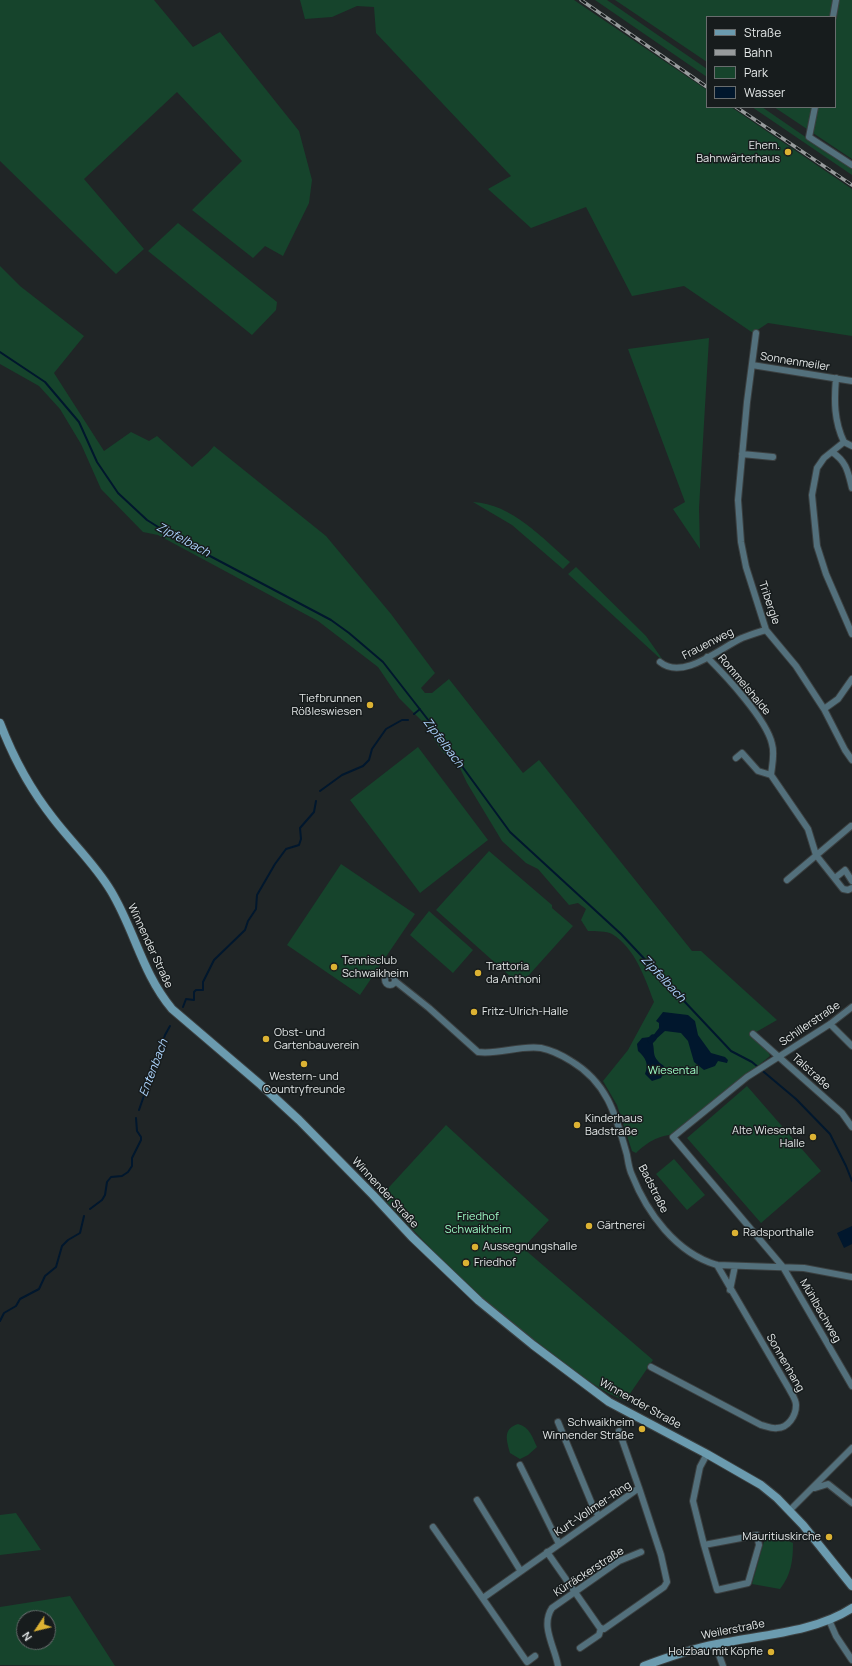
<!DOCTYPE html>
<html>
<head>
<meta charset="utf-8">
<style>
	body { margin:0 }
	#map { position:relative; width:852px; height:1666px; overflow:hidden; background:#202526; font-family:Manrope,sans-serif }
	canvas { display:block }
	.legend { position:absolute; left:706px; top:16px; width:130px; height:92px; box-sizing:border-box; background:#171c1d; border:1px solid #696d6e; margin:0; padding:5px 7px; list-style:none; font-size:12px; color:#e3e7e7 }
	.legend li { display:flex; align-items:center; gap:8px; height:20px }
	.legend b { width:20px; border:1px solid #696d6e }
	.north { position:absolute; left:16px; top:1610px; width:40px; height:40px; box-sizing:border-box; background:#171c1d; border:1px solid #696d6e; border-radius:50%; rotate:235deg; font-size:11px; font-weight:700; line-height:16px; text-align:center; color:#e3e7e7 }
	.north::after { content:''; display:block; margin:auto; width:14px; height:18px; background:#dcb233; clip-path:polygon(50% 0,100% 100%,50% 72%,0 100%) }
</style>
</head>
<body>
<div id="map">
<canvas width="852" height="1666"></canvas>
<ul class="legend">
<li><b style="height:5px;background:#6b9baf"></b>Straße</li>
<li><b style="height:5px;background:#979b9c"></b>Bahn</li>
<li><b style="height:11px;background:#16442c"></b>Park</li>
<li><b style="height:11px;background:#01172d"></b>Wasser</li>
</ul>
<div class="north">N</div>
</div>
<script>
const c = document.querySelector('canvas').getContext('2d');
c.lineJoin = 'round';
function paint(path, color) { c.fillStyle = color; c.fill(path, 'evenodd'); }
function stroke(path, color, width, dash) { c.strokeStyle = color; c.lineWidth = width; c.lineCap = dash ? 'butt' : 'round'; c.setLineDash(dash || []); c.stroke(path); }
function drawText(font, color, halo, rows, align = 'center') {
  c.font = font + ' Manrope,sans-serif'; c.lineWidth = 3; c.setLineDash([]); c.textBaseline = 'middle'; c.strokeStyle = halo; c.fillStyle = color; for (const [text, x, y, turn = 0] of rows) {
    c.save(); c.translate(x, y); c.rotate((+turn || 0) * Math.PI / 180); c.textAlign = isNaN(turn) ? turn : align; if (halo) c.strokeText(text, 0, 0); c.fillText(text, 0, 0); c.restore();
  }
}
paint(new Path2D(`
	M0,0H154L193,47L220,32L299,131L312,180L309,203L283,256L265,246L253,258L192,210L242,161L177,92L84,179L144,249L116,274L0,161Z
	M300,0H574L707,90V107H731L852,189V336L768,323L753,333L684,286L632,296L586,207L531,228L488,189L511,176L376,33L374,7L357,6L332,17L305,19Z
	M595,0H607L707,69V77Z
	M615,0H852V159L774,107H835V17H707V62Z
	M752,107H762L852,169V175Z
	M178,223L277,302L276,310L252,335L148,251Z
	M0,266L20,286L84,336L54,373L104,451L131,432L149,441L157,436L192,467L208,453L214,446L326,536L391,614L435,673L421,688L425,693H432L449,679L523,773L539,760L692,951H701L777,1020L751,1035L767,1049L770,1056L674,1134C656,1137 649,1141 636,1153L632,1151L617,1105L603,1081L628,1050L654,1002C645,978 635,948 612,934C607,931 595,931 588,931L581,920L586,909L578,903L569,905L538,869L526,863L502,841L467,783L459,766L442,751L423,722L399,698L378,667L318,621L158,535L143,532L101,489L81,444L60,409L39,386L0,364Z
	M709,338L699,508L700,549L673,509L685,502L628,349Z
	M473,502C512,504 542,538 570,562L563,569L512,525Z
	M576,567L646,636L665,663L568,574Z
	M418,747L488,840L420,893L350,800Z
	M489,851L552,905V908L573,926L520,985L436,910Z
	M341,864L415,914L360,995L287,945Z
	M429,911L473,950L453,973L410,935Z
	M747,1086L821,1171L761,1223L687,1138Z
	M446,1125L549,1220L523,1248L653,1360L625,1401L608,1393L582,1377L488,1304L434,1252L381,1196Z
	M674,1159L705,1195L687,1210L656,1174Z
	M518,1424C530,1427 532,1437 537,1447L528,1455L520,1459L510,1453C507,1441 502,1429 518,1424Z
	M16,1513L41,1550L0,1555V1515Z
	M774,1535L793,1543C793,1561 791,1575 780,1589L752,1584L765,1538L766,1536Z
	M70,1596L115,1666L0,1665V1607ZM24,1618H48V1642H24Z`), '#16442c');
paint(new Path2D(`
	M663,1012L688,1015L695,1021L698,1035L711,1053L725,1057L728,1060L727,1063L718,1061L715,1066L704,1070L694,1062L688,1041L681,1033L665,1031L655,1040L652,1037L659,1028V1023L656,1021Z
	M650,1037C658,1050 648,1055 664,1066V1072L661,1078L652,1081L645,1074C649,1064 646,1058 638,1051L637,1044L642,1038Z
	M852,1226V1244L844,1248L837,1233Z`), '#01172d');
stroke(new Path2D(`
	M0,352L45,382L79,422L97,462L118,493L147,520L174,537L331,620L349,633L383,662L429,721L510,832L621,934L731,1051L752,1062L796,1099L830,1134L846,1166L852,1181
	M414,714L420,709
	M320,791L342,775L363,766L369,760L372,749L386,729L402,720H408
	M183,1007L186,999L194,1000V992L196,990H203V982L214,960L245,930L248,921L256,909L257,895L275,864L286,849L299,845L301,839L300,828L314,812L316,801
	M139,1110L165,1035L170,1026
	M90,1209L102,1200L105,1195L107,1182L111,1177L122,1176L128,1172L132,1166V1158L141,1140V1137L137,1131L136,1118
	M0,1321L4,1313L16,1306L20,1299L39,1289L45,1276L56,1267L62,1246L68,1240L80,1233L84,1216`), '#01172d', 2);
stroke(new Path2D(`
	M651,1040L653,1038`), '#01172d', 7);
const street = new Path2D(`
	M833,17L836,0
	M815,107L809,137L852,165
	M756,333L747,402L738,500L741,542L746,567L766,630L796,666L824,709L845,750L852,760
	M752,365L852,381
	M836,378C834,401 834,421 844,442
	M844,442L824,458L817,468L812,495L817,546L826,574L852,634
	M844,442L852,446
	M832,452C847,462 848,472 852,488
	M742,454L773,457
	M707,657C726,676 767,720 772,744C775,754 772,765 771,775L808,829L816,855L843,889L848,890L852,888
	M660,662C683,681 720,648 742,638C750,635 758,632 766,630
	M824,709L838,699L852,679
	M736,758L742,753L758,771L771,775
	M835,878L845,870L852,881
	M787,880L851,826
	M385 980a5 5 0 1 1 10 0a5 5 0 1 1-10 0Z
	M395,981L429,1008L478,1052C498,1055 520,1045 541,1048C551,1050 563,1056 571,1061C608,1083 616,1116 627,1155C628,1161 629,1169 632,1175C647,1213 676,1253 717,1265L804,1268L852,1277
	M852,1007L830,1024L747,1077L673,1137L783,1267L852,1386
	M830,1024L852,1046
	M753,1034L842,1113L852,1127
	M730,1290L735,1266
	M651,1367L761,1425C766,1426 772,1429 777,1428C788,1428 796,1416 796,1405C796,1399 791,1393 788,1387L717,1265
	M558,1422L594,1509L599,1516
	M619,1431L639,1488
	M520,1465L559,1544
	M815,1488L828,1484L852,1503
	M477,1500L520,1570
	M790,1510L852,1448
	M433,1527L527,1662L535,1656
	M704,1545L757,1535L759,1545L748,1583L717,1590L704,1545L693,1501L700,1467L707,1454
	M483,1598L639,1488L661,1555L667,1582L664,1587L604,1629L600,1628L547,1552
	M829,1620L836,1636L852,1660
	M715,1644L723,1666
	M580,1648L599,1635L601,1628
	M558,1666C555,1647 540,1626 552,1608L619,1561L641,1552`);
const secondary = new Path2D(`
	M0,723C13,757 30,789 53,818C72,843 95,864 111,891C135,931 142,973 172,1009L261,1085L299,1120L373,1195L412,1237L479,1301L533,1345L609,1402L707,1454L761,1485L777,1498L803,1525L852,1586
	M644,1666C668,1657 691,1649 717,1644C760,1635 816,1632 852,1608`);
stroke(street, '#3b4041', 8);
stroke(secondary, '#3b4041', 10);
stroke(street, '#53707c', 6);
stroke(secondary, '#6b9baf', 8);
const rail = new Path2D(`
	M581,0L707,87
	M736,107L852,185`);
stroke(rail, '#979b9c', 3.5);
stroke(rail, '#171c1d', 2, [6]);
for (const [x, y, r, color] of [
	[788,152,4,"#dcb233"],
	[370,705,4,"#dcb233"],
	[334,967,4,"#dcb233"],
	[478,973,4,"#dcb233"],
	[474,1012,4,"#dcb233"],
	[266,1039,4,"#dcb233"],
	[304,1064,4,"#dcb233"],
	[577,1125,4,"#dcb233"],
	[813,1137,4,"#dcb233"],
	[589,1226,4,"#dcb233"],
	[735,1233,4,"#dcb233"],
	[475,1247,4,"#dcb233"],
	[466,1263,4,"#dcb233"],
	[642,1429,4,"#dcb233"],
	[829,1537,4,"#dcb233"],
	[771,1652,4,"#dcb233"]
]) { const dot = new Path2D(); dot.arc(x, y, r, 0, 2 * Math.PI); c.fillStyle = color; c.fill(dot); stroke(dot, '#171c1d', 1.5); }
drawText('11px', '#e3e7e7', '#171c1d', [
	["Ehem.",780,146,"right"],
	["Bahnwärterhaus",780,159,"right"],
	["Tiefbrunnen",362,699,"right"],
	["Rößleswiesen",362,712,"right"],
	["Tennisclub",342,961],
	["Schwaikheim",342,974],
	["Trattoria",486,967],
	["da Anthoni",486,980],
	["Fritz-Ulrich-Halle",482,1012],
	["Obst- und",274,1033],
	["Gartenbauverein",274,1046],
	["Western- und",304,1077,"center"],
	["Countryfreunde",304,1090,"center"],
	["Kinderhaus",585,1119],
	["Badstraße",585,1132],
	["Alte Wiesental",805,1131,"right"],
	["Halle",805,1144,"right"],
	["Gärtnerei",597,1226],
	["Radsporthalle",743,1233],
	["Aussegnungshalle",483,1247],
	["Friedhof",474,1263],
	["Schwaikheim",634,1423,"right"],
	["Winnender Straße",634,1436,"right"],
	["Mauritiuskirche",821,1537,"right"],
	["Holzbau mit Köpfle",763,1652,"right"]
], 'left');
drawText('11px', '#e3e7e7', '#171c1d', [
	["Sonnenmeiler",795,362,9],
	["Tribergle",769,603,71],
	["Frauenweg",708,644,-27],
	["Rommelshalde",744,685,50],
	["Winnender Straße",150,946,65],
	["Schillerstraße",810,1024,-34],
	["Talstraße",811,1072,42],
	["Badstraße",653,1189,63],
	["Winnender Straße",385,1193,47],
	["Mühlbachweg",820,1311,60],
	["Sonnenhang",785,1363,60],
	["Winnender Straße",640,1404,29],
	["Kurt-Vollmer-Ring",593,1509,-34],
	["Kürräckerstraße",589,1572,-33],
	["Weilerstraße",733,1630,-11]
]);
drawText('11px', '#9dfbc5', '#171c1d', [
	["Wiesental",673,1071],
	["Friedhof",478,1217],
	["Schwaikheim",478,1230]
]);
drawText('italic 12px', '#acd3fc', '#171c1d', [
	["Zipfelbach",183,540,28],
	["Zipfelbach",443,743,53],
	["Zipfelbach",663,979,47],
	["Entenbach",154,1068,-69]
]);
</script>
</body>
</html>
